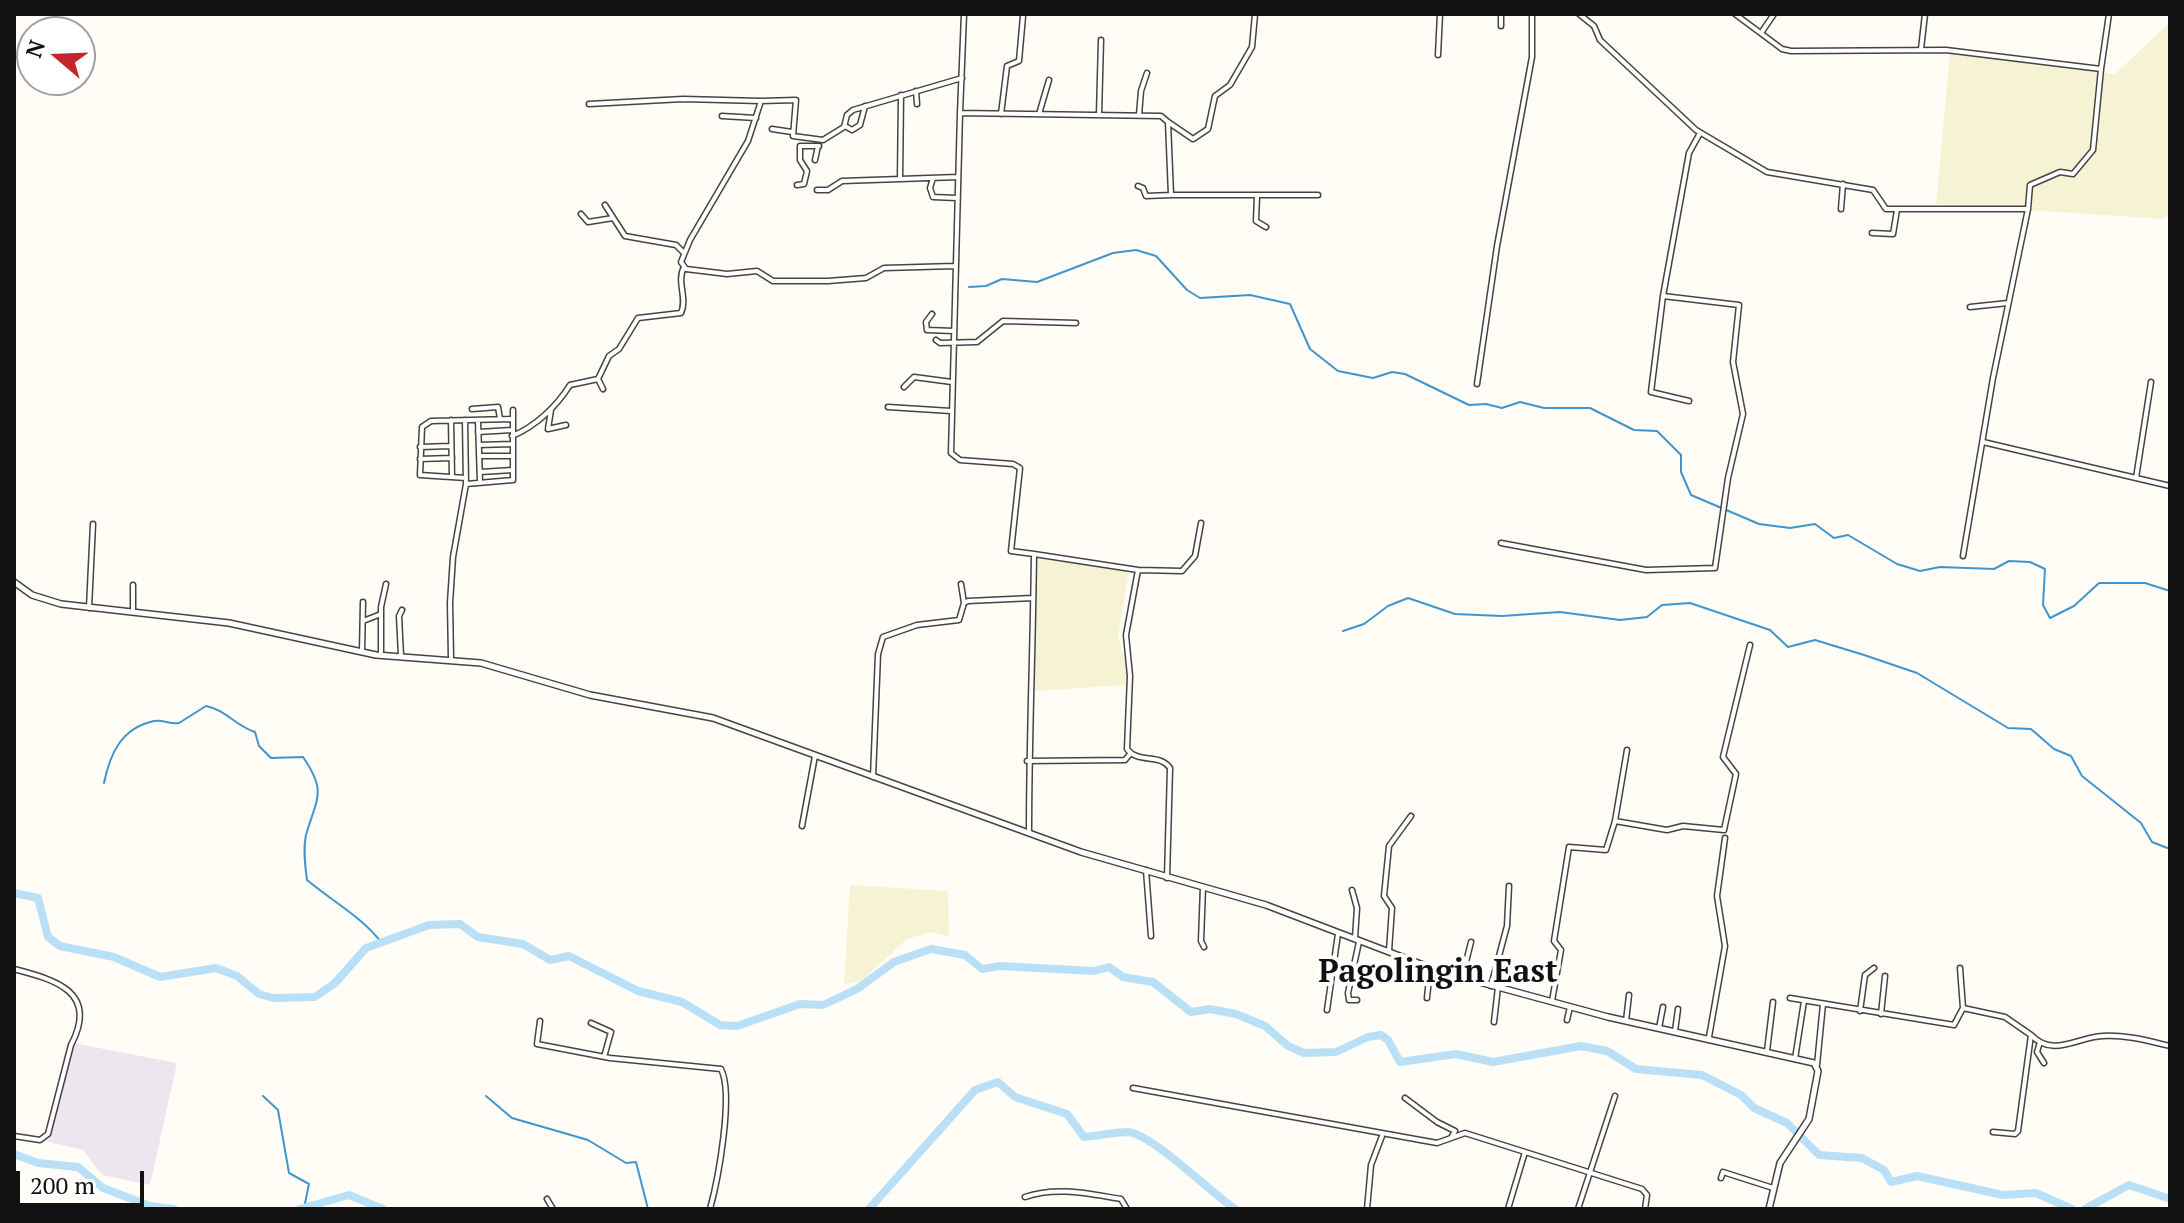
<!DOCTYPE html>
<html>
<head>
<meta charset="utf-8">
<style>
	body { margin:0 }
	#map { position:relative; width:2184px; height:1223px; overflow:hidden; background:#fffdf5; font-family:"PT Serif",serif }
	canvas { display:block }
	.frame { position:absolute; inset:0; border:16px solid #111; pointer-events:none }
	.north { position:absolute; left:16px; top:16px; width:80px; height:80px; box-sizing:border-box; background:#fff; border:2px solid #a0a0a0; border-radius:50%; rotate:289deg; font-size:22px; font-weight:700; line-height:32px; text-align:center; color:#111 }
	.north::after { content:''; display:block; margin:auto; width:28px; height:36px; background:#c4262e; clip-path:polygon(50% 0,100% 100%,50% 72%,0 100%) }
	.scale { position:absolute; left:16px; top:1171px; width:128px; height:36px; box-sizing:border-box; border:4px solid #111; border-top:0; padding-left:10px; font-size:24px; line-height:28px; white-space:nowrap; color:#111; -webkit-text-stroke:6px #fff; paint-order:stroke }
</style>
</head>
<body>
<div id="map">
<canvas width="2184" height="1223"></canvas>
<div class="frame"></div>
<div class="north">N</div>
<div class="scale">200 m</div>
</div>
<script>
const c = document.querySelector('canvas').getContext('2d');
c.lineJoin = 'round';
function paint(path, color) { c.fillStyle = color; c.fill(path, 'evenodd'); }
function stroke(path, color, width, dash) { c.strokeStyle = color; c.lineWidth = width; c.lineCap = dash ? 'butt' : 'round'; c.setLineDash(dash || []); c.stroke(path); }
function drawText(font, color, halo, rows, align = 'center') {
  c.font = font + ' "PT Serif",serif'; c.lineWidth = 8; c.setLineDash([]); c.textBaseline = 'middle'; c.strokeStyle = halo; c.fillStyle = color; for (const [text, x, y, turn = 0] of rows) {
    c.save(); c.translate(x, y); c.rotate((+turn || 0) * Math.PI / 180); c.textAlign = isNaN(turn) ? turn : align; if (halo) c.strokeText(text, 0, 0); c.fillText(text, 0, 0); c.restore();
  }
}
paint(new Path2D(`
	M68,1042L177,1063L150,1185L102,1175L83,1150L45,1141Z`), '#eee6ef');
paint(new Path2D(`
	M2169,23L2170,215L2164,219L1936,204L1950,53L2115,74Z
	M1038,559L1129,570L1118,637L1126,663V685L1034,691Z
	M850,885L948,891L949,937L930,932L907,939L861,981L844,985Z`), '#f6f3d4');
stroke(new Path2D(`
	M969,287L986,286L1002,279L1037,282L1113,253L1136,250L1156,256L1187,290L1200,298L1250,295L1290,304L1310,349L1338,371L1373,378L1392,372L1405,374L1469,405L1486,404L1502,408L1520,402L1544,408H1590L1634,430L1657,431L1681,455V472L1691,495L1759,524L1790,528L1815,524L1834,538L1848,535L1897,564L1920,571L1940,567L1994,569L2009,561L2030,562L2045,569L2043,605L2050,618L2074,606L2099,583H2145L2170,591
	M1343,631L1364,624L1388,606L1408,598L1455,614L1502,616L1560,612L1620,620L1647,617L1662,605L1690,603L1770,630L1788,647L1815,640L1864,655L1917,673L2008,728L2031,729L2054,749L2071,756L2082,776L2141,823L2152,842L2170,849
	M104,783C110,754 121,728 154,721C163,719 170,725 179,723L206,706C226,710 236,726 255,732L259,746L271,758L303,757C327,792 317,797 306,835C303,849 305,865 307,880C331,900 363,918 381,942
	M263,1096L278,1110L289,1173L309,1184L304,1208
	M486,1096L512,1118L588,1140L626,1163L636,1162L648,1209`), '#3f96cf', 2);
stroke(new Path2D(`
	M14,893L38,898L48,937L60,946L114,957L160,977L216,968L237,976L259,994L273,998L315,997L335,983L366,948L429,925L460,924L478,937L523,944L550,960L569,956L638,991L682,1002L720,1025L737,1026L800,1004L823,1005L857,989L894,962L931,949L965,955L982,969L1000,966L1094,971L1109,967L1123,977L1153,982L1191,1012L1210,1009L1236,1014L1265,1026L1288,1046L1304,1053L1336,1052L1368,1037L1381,1035L1388,1040L1400,1062L1456,1054L1493,1062L1581,1046L1607,1051L1636,1069L1702,1075L1741,1095L1754,1108L1787,1123L1819,1155L1862,1158L1884,1170L1891,1182L1917,1176L2003,1195L2036,1193L2072,1209
	M14,1154L38,1163L78,1167L103,1188L150,1206L174,1209
	M300,1209L349,1195L383,1209
	M869,1209L975,1090L998,1082L1015,1097L1067,1114L1084,1137C1098,1136 1114,1132 1128,1132C1152,1134 1210,1192 1235,1209
	M2085,1209L2129,1185L2170,1199`), '#b9e0f7', 8);
const minor = new Path2D(`
	M964,14L960,113L1161,116L1168,122L1171,195H1318
	M1579,14L1594,26L1600,40L1696,130L1767,172L1873,190L1886,209H2028L1993,378L1963,556
	M1735,14L1782,49L1791,51L1946,50L2101,69L2109,14
	M1501,26V14
	M1761,33L1774,14
	M1921,49L1925,14
	M1438,55L1440,14
	M916,91L917,104
	M589,104L683,99L761,101
	M960,113L951,453L960,460L1013,464L1020,468L1011,551L1034,554C1033,647 1029,740 1029,833
	M1001,114L1007,66L1019,61L1023,16
	M1039,114L1049,80
	M1099,115L1101,40
	M1139,115L1141,91L1147,73
	M722,116L756,118
	M1168,122L1193,139L1208,129L1215,96L1230,85L1252,47L1255,14
	M845,126L852,130L860,125L865,106
	M772,129L792,132
	M815,160L818,146
	M933,178L930,188L933,197L957,198
	M900,179L901,95
	M797,185L804,184L807,171L800,160V146H819
	M1138,186L1143,188L1146,196L1171,195
	M817,190H828L842,181L958,177
	M1257,196L1256,221L1266,227
	M605,205L625,236L676,245L684,253
	M1841,209L1843,184
	M2028,209L2030,185L2060,172L2073,174L2093,150L2101,69
	M581,214L588,222L613,218
	M1872,233L1893,234L1897,210
	M955,266L884,268L866,278L828,281H773L757,271L727,274L686,269L681,262L690,240L748,141L761,101L796,100L793,136L823,140L844,127L847,115L853,110L962,78
	M1663,296L1651,392L1689,401
	M1970,307L2008,303
	M932,314L926,322L927,330L954,331
	M936,340L940,343L977,342L1003,321L1076,323
	M598,379L609,356L619,349L638,318L681,313C688,298 676,282 684,267
	M1477,384L1497,246L1532,57V14
	M904,387L914,377L952,382
	M888,407L951,411
	M472,409L498,407L500,419
	M551,410L548,429L566,425
	M451,420L452,477
	M478,421L480,482
	M478,432L512,430
	M512,436C535,427 557,406 570,385L598,379L603,389
	M1983,442L2170,486
	M479,445L512,444
	M420,447L451,446
	M479,456H513
	M420,459L452,458
	M480,472L513,470
	M466,478L420,475L422,427L431,421L511,419
	M2136,478L2151,382
	M466,484L513,480V410
	M1501,543L1646,570L1715,568L1728,478L1743,414L1733,362L1739,305L1663,296L1689,153L1700,133
	M1034,554L1138,570L1126,635L1130,676L1127,749C1138,764 1160,753 1170,768L1167,878
	M1138,570L1182,571L1195,556L1201,523
	M961,584L964,603
	M89,608L93,524
	M133,612V585
	M363,621L381,614
	M362,652L363,602
	M381,655V607L386,584
	M401,656L399,616L402,610
	M451,658L450,603L453,557L466,484L465,420
	M1027,761L1125,760L1130,754
	M873,777L878,654L883,637L917,625L959,620L964,603L968,601L1033,598
	M1615,821L1627,750
	M802,826L815,756
	M1146,870L1151,936
	M1203,887L1201,941L1204,947
	M1352,890L1357,908L1355,938
	M1389,951L1392,908L1384,896L1389,846L1411,816
	M14,969C56,980 99,992 71,1045L48,1134L40,1140L14,1136
	M1462,978L1471,942
	M1491,986L1507,926L1509,886
	M1427,998L1430,969
	M1790,998L1954,1025L1963,1008L1960,968
	M1357,1000H1349L1348,993L1359,942
	M1552,1001L1561,950L1554,941L1569,847L1606,850L1615,821L1667,830L1683,826L1724,830L1736,774L1723,757L1750,645
	M1963,1008L2005,1017L2031,1035L2018,1131L2015,1134L1993,1132
	M1327,1010L1338,934
	M1860,1011L1865,975L1874,968
	M1881,1014L1885,976
	M1567,1020L1570,1007
	M540,1021L537,1044L610,1058L721,1069C734,1094 718,1180 710,1209
	M1626,1021L1629,995
	M1494,1022L1498,987
	M591,1023L611,1032L604,1057
	M1659,1028L1663,1007
	M1675,1031L1678,1009
	M2031,1035C2053,1058 2078,1037 2102,1036C2123,1034 2149,1041 2170,1046
	M1709,1037L1725,946L1717,896L1725,838
	M2040,1042L2037,1052L2044,1063
	M1767,1051L1773,1002
	M1795,1059L1804,1001
	M1817,1065L1823,1004
	M1133,1088L1437,1143L1465,1133L1642,1189L1647,1195L1645,1209
	M1405,1098L1437,1122L1455,1131L1452,1136
	M1721,1178L1723,1172L1773,1188
	M1025,1197C1057,1186 1089,1194 1121,1199L1127,1209
	M547,1199L553,1209
	M1367,1209L1371,1165L1382,1136
	M1508,1209L1525,1152
	M1578,1209L1615,1096`);
const tertiary = new Path2D(`
	M14,582L32,595L61,604L229,623L376,655L481,663L590,695L713,718L1081,852L1266,905L1439,971L1608,1017L1814,1063L1818,1071L1809,1119L1780,1163L1769,1209`);
stroke(minor, '#444', 7);
stroke(tertiary, '#444', 8);
stroke(minor, '#fff', 4);
stroke(tertiary, '#fff', 5);
drawText('bold 32px', '#111', '#fff', [
	["Pagolingin East",1438,973]
]);
</script>
</body>
</html>
